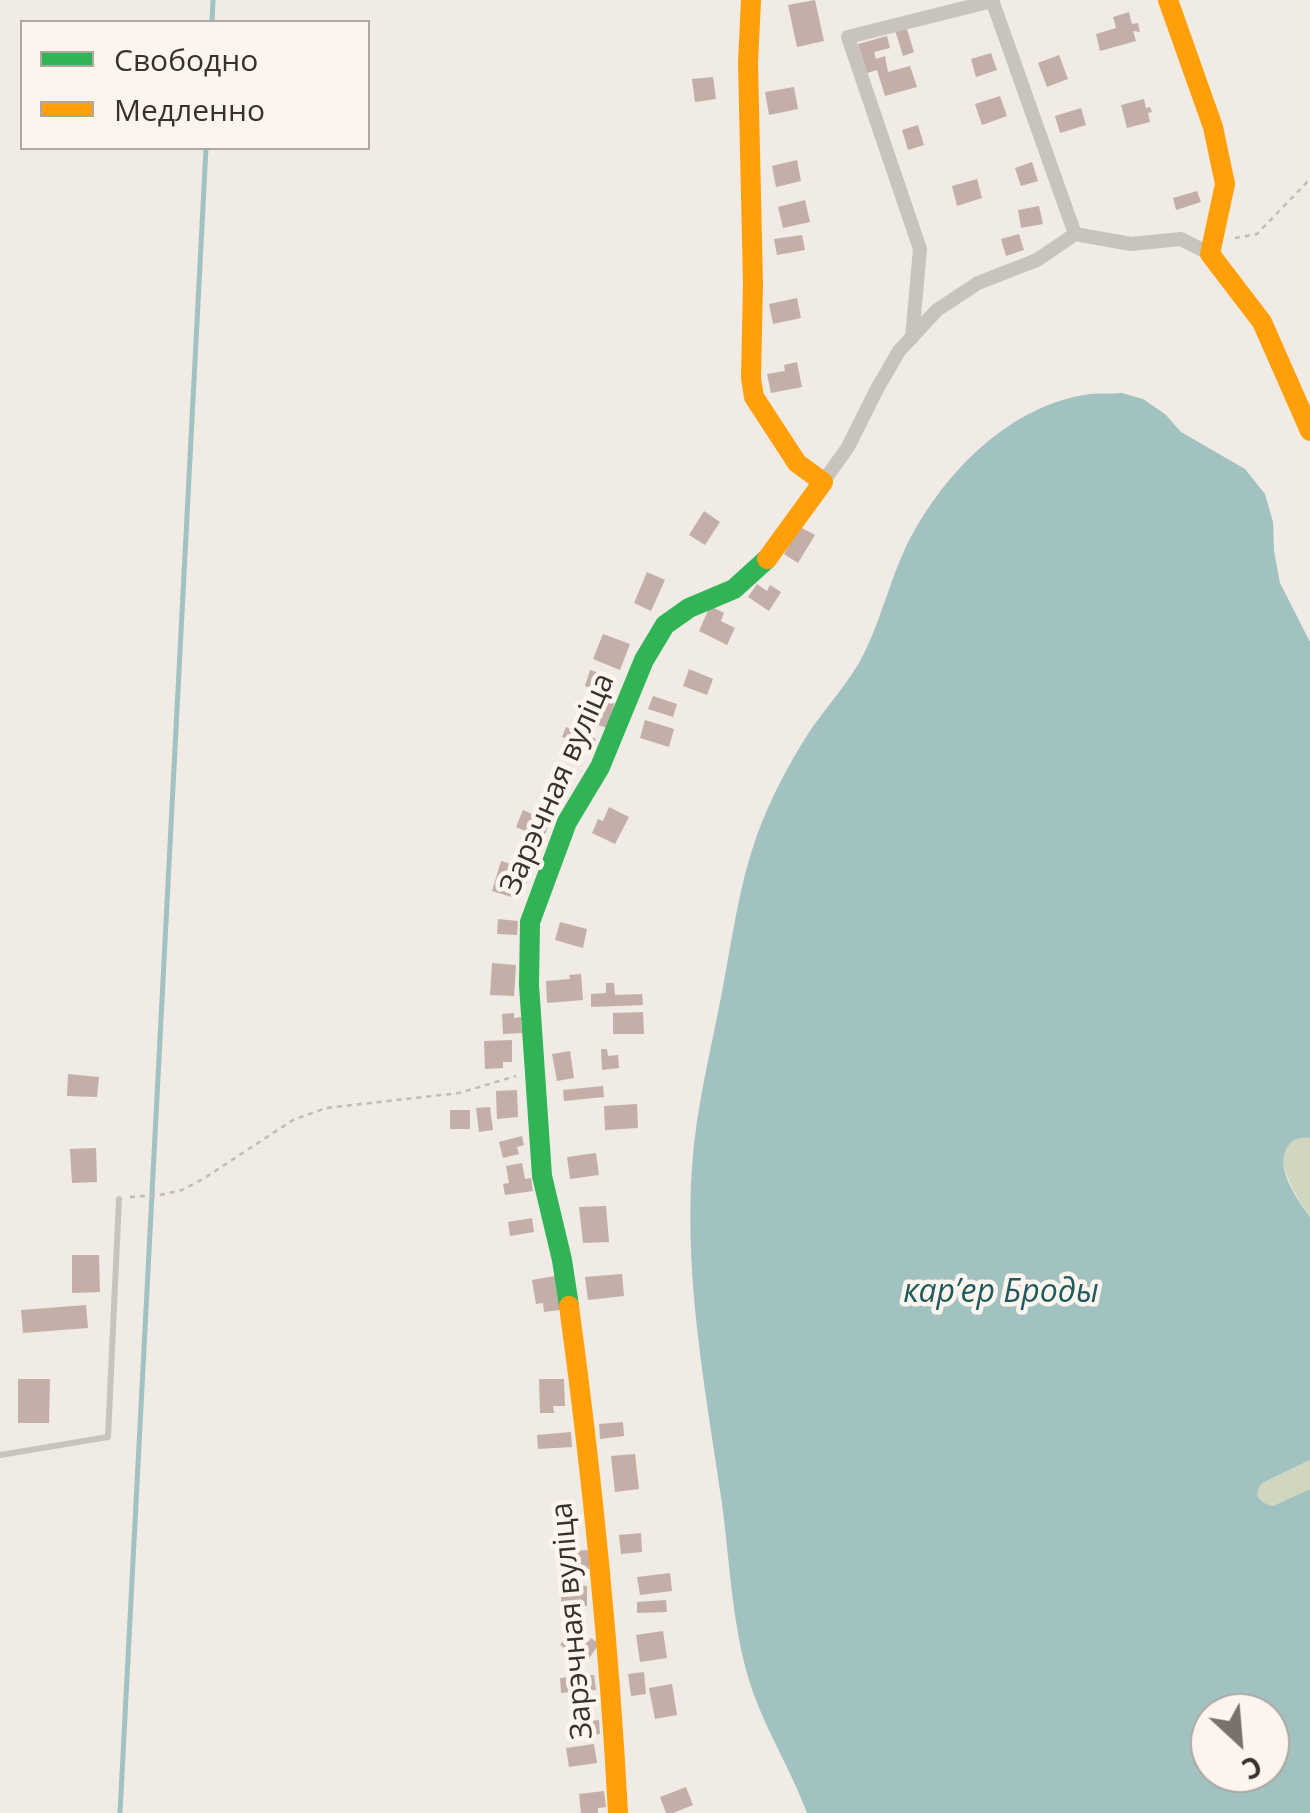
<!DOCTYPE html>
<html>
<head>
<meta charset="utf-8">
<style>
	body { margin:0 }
	#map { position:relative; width:1310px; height:1813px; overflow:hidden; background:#f0ebe5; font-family:"Open Sans",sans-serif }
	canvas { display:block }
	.legend { position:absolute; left:20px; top:20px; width:350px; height:130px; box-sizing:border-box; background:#fbf5ee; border:2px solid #aea6a0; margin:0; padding:12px 18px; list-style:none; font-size:30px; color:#3b302b }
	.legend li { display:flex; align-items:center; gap:20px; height:50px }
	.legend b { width:50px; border:2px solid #aea6a0 }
	.north { position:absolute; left:1190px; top:1693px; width:100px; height:100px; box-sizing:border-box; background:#fbf5ee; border:2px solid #aea6a0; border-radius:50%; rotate:154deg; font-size:28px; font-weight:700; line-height:40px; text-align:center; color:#3b302b }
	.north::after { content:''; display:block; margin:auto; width:35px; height:45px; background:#7a716c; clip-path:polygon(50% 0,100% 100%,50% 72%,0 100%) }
</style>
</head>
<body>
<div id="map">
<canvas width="1310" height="1813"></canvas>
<ul class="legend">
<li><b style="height:12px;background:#30b455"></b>Свободно</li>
<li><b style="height:12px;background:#ff9f0a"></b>Медленно</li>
</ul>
<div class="north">С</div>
</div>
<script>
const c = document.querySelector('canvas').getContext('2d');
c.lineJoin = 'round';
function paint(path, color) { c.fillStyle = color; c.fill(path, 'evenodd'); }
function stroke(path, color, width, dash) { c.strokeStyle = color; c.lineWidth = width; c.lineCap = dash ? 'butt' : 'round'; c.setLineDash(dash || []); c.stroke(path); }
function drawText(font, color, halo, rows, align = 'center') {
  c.font = font + ' "Open Sans",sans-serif'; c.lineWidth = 9; c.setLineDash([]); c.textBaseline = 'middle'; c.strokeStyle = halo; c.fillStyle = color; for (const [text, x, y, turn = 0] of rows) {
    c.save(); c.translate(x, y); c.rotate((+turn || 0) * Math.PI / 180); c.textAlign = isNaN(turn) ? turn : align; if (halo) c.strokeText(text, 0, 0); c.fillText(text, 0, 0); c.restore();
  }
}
paint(new Path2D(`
	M1307,1136L1310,1138V1217C1297,1196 1258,1141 1307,1136Z
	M1310,1460V1489L1273,1506C1260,1503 1252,1495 1261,1483Z`), '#d1d6bf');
paint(new Path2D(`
	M1122,393L1143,399L1165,414L1181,432L1245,469L1265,494L1273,522L1274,551L1280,583L1310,642V1138C1301,1137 1293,1138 1288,1146C1273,1167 1298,1200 1310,1217V1460L1262,1483C1252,1495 1260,1503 1273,1506L1310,1489V1813H807C790,1767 763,1726 749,1680C732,1623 730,1563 722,1504C706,1392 684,1281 692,1167C696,1108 711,1050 722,992C732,940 739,885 757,835C770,800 788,765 808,734C827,705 853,679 867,647C882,615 890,581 905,549C939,478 1007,405 1090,394C1100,393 1112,394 1122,393ZM1210,1713H1270V1773H1210Z`), '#a1c2c1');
stroke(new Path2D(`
	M212,22L213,0
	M120,1813L206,148`), '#a1c2c1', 5);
paint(new Path2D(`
	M815,0L824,41L797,47L788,5Z
	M1129,12L1132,24L1138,23L1140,32L1133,31L1136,41L1100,51L1096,34L1116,28L1113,17Z
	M906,26L914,52L903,56L895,30Z
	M887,36L890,48L874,52L876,59L885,56L888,72L910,66L917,87L885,96L877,70L867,73L858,44Z
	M991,53L997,70L976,77L971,59Z
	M1059,55L1068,79L1047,87L1038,63Z
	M713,77L716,99L695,102L692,79Z
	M794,87L798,109L769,115L765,92Z
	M1000,96L1007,116L982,125L975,104Z
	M1144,99L1146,108L1150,107L1152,112L1148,113L1150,122L1127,128L1121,105Z
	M1081,108L1086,125L1060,133L1055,116Z
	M918,125L924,145L908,150L902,130Z
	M797,160L801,181L776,187L772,166Z
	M1032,162L1038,181L1021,186L1015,168Z
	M977,179L982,198L957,206L952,186Z
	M1197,191L1201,202L1176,210L1173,198Z
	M805,200L810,222L783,228L778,207Z
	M1039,206L1043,224L1021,228L1018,210Z
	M1019,234L1024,250L1006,256L1001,239Z
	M802,235L805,250L777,255L774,239Z
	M797,298L801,318L773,324L769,304Z
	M797,362L802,387L771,393L767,374L785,371L784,365Z
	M704,511L720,522L705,545L689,535Z
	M800,527L815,535L798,563L784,554Z
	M647,572L665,580L651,611L634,603Z
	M757,584L767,591L770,585L781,592L769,611L748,597Z
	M710,606L724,613L721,621L735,628L727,645L699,631Z
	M603,634L630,644L620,670L593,659Z
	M689,669L713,679L707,695L683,686Z
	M590,670L611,677L606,693L585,686Z
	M597,695L615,701L608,728L580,720L582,712L591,715Z
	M653,696L677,704L673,717L648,709Z
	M645,720L674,729L669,747L640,738Z
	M566,727L596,739L592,749L562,737Z
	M609,807L629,817L615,844L592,833L598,819L603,821Z
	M523,810L550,822L543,839L516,827Z
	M501,861L531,870L525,888L518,886L515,898L492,891Z
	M498,919L518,921L517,935L497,934Z
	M560,922L587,929L583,948L555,940Z
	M492,963L516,965L514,996L490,995Z
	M581,974L583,1000L547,1003L546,981L570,979L569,975Z
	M606,983H614L615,995L642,994L643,1005L591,1007V994L606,993Z
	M643,1012L644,1034H613V1013Z
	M514,1013V1018L521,1017L522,1033L503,1034L502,1014Z
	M512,1040V1062H503V1068L485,1069L484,1041Z
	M601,1049H607L608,1056L618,1055L619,1068L602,1070Z
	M570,1051L574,1078L557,1081L552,1054Z
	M68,1074L99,1077L97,1097L67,1096Z
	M603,1086L604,1097L564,1101L563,1090Z
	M517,1090L518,1117L497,1119L496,1091Z
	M637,1104L638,1128L605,1130L604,1106Z
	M490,1107L493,1130L479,1132L476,1108Z
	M450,1110H470V1129H450Z
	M522,1136L524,1145L517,1147L519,1154L503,1158L499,1142Z
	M96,1148L97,1182L72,1183L70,1149Z
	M596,1153L599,1175L570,1179L567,1157Z
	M522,1163L525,1179L531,1178L533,1191L505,1195L503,1184L509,1183L506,1166Z
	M606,1206L609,1242L583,1243L579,1207Z
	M532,1218L534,1232L510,1236L508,1222Z
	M72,1255H99L100,1292L72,1293Z
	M622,1274L624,1296L588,1300L585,1277Z
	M555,1276L560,1310L544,1312L543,1303L536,1304L532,1280Z
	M86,1305L88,1328L23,1333L21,1310Z
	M18,1379H50L49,1423H18Z
	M539,1379H564L565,1406H553L554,1413H540Z
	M623,1422L624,1436L600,1439L599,1424Z
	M571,1432L572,1447L538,1449L537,1435Z
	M635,1454L639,1489L615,1492L611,1456Z
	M575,1502L577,1528L558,1529L556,1503Z
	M641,1533L642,1552L621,1554L619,1535Z
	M588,1550L590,1569L564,1571L562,1552Z
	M670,1573L672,1591L640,1595L637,1577Z
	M561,1585L587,1586V1606H561Z
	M666,1600L667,1612L637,1613V1602Z
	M571,1630L588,1642L591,1638L599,1644L586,1663L560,1645Z
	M663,1631L667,1658L640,1662L636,1635Z
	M644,1672L646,1694L631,1696L628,1674Z
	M594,1675L596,1690L561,1693L560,1678Z
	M672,1684L677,1715L655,1719L649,1688Z
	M599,1720L600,1734L578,1736L577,1722Z
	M594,1744L597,1763L569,1767L566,1748Z
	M686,1787L693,1805L673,1813H666L660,1797Z
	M604,1791L606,1807L598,1808V1813H581L579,1794Z`), '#c3afa7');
stroke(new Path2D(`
	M1235,238L1257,234L1310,179
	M130,1197L160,1195L182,1190L203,1179L293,1120L326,1108L459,1093L516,1076`), '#c2bbb6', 2.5, [5, 5]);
stroke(new Path2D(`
	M0,1455L108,1437L119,1199`), '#c9c3be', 6);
stroke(new Path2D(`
	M992,0L1075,234L1131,244L1181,239L1210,254
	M912,338L920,249L848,37L992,1
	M823,482L848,447L877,389L899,351L937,310L978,283L1037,260L1075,234`), '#c9c3be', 14);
stroke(new Path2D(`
	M569,1306L562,1260L542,1176L529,985L530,922L567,822L600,767L644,660L665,625L689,608L734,589L767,559`), '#30b455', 20);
stroke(new Path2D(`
	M751,0L748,63L753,284L751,378L754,397L797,463L823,482L767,559
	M1168,0L1213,127L1225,184L1210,254L1262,322L1310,431
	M569,1306C592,1475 609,1643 618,1813`), '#ff9f0a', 20);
drawText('30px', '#3b302b', '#fbf5ee', [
	["Зарэчная вуліца",558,784,-66],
	["Зарэчная вуліца",573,1621,-95]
]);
drawText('italic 32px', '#1f5a5e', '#fbf5ee', [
	["карʼер Броды",1001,1293]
]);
</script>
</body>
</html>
